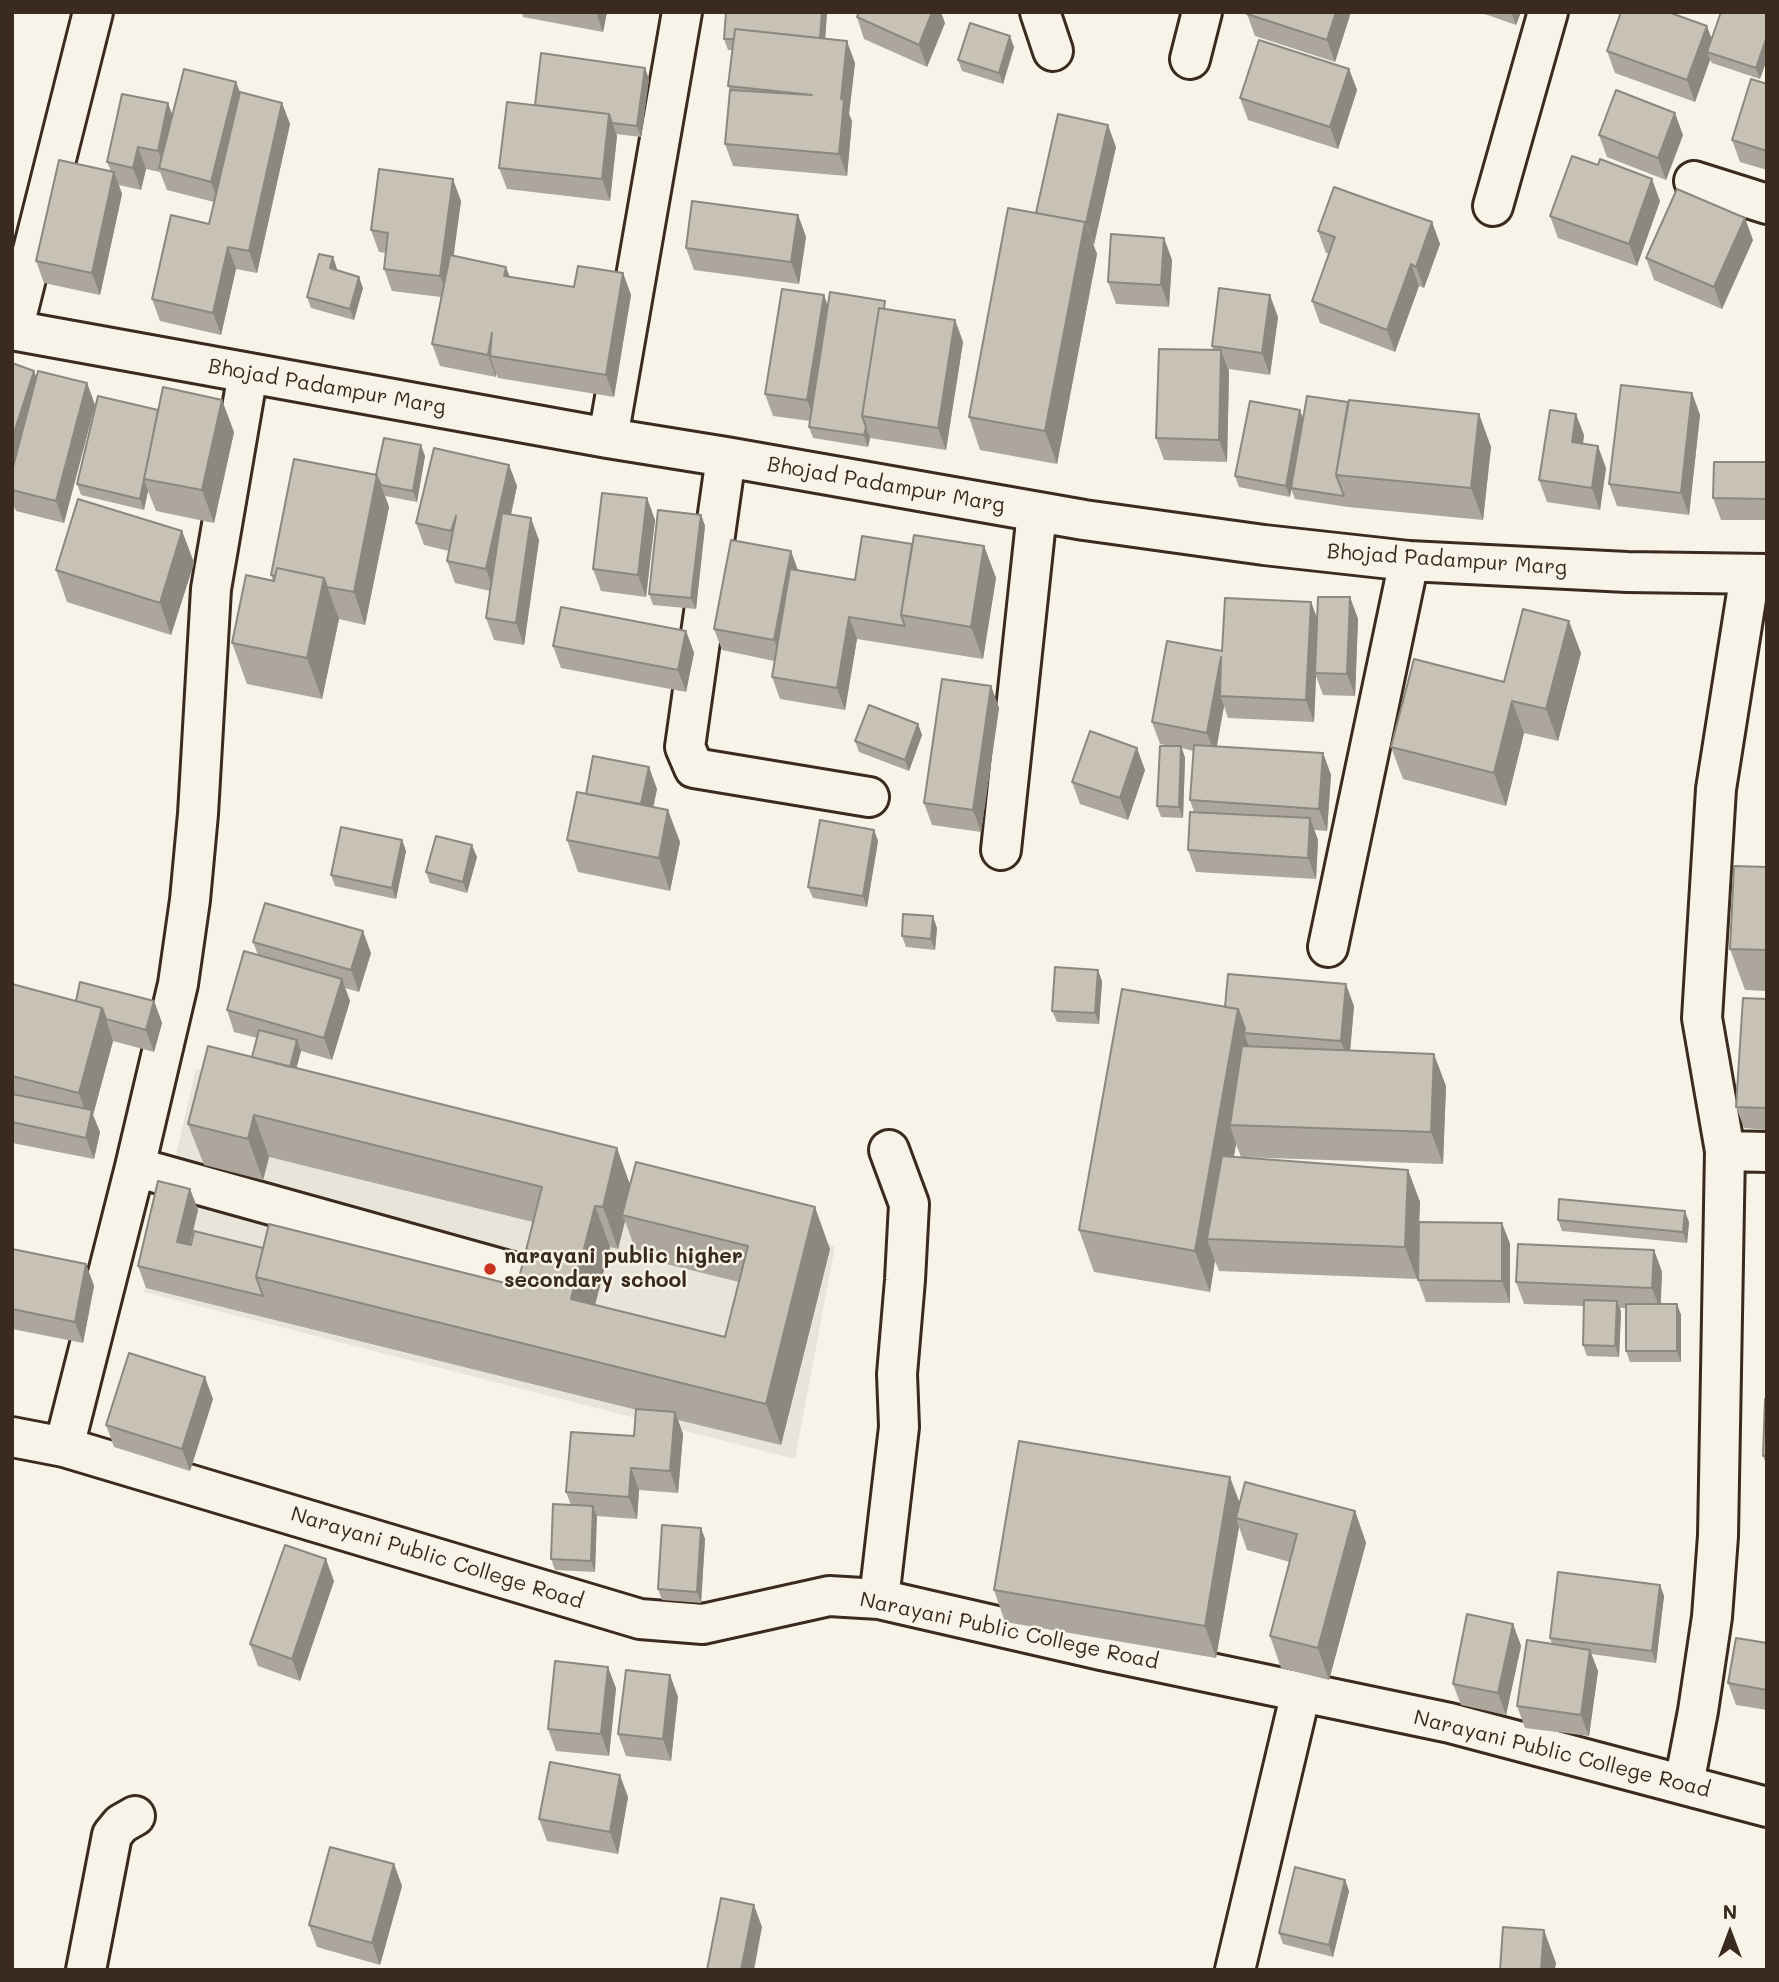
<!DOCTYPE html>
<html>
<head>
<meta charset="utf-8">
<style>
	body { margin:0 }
	#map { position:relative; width:1779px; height:1982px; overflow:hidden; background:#f7f3e8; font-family:Mali,sans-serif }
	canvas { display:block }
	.frame { position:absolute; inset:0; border:14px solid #3b2a1e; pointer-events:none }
	.north { position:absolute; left:1695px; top:1898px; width:70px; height:70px; -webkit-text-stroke:5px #f7f3e8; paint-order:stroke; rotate:0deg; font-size:19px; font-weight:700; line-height:28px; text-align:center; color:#3b2a1e }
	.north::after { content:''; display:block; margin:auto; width:24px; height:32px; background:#3b2a1e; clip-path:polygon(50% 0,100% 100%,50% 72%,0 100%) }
</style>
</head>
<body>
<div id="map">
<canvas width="1779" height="1982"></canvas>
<div class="frame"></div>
<div class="north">N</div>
</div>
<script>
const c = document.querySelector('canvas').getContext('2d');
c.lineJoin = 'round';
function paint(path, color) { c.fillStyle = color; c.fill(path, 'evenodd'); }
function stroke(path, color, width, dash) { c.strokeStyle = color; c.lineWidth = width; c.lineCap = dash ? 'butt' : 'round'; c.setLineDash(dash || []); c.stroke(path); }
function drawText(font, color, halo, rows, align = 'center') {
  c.font = font + ' Mali,sans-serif'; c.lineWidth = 5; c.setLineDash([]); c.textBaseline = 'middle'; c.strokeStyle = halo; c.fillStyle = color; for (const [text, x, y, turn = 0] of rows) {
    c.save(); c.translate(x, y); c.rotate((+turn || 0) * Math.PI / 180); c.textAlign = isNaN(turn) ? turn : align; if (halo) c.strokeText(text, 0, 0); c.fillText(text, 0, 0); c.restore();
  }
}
paint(new Path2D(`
	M196,1069L835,1246L795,1459L144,1292Z`), '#e9e4d9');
const minor = new Path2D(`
	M1040,12L1053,51
	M1190,59L1202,12
	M1694,181L1767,204
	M1493,206L1548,12
	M12,330L608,438L726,457L1084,520L1264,545L1409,561L1627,572L1767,574
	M13,330L93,12
	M608,438L682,12
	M726,457L685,747L694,768L869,797
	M1001,850L1037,512
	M1328,947L1409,561
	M1725,1151L1767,1152
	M135,1167L519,1274
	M12,1437L64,1447L640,1619L703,1624L829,1596L879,1599L1101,1650L1450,1723L1767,1807
	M64,1447L135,1167L178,984L190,900L198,814L211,589L248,373
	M879,1599L899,1427L897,1374L905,1280L909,1204L889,1150
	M1684,1784L1698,1711L1712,1617L1718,1536L1725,1151L1702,1018L1716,789L1750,574
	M86,1970L112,1835L121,1824L135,1816
	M1235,1970L1301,1692`);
stroke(minor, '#3b2a1e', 44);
stroke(minor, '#f7f3e8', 38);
paint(new Path2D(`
	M522,12H607L603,32L523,17Z
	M827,12L825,39L855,63L849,114L852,121L847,176L733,166L725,144L730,90L728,86L732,50H728L724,39Z
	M1351,12L1335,62L1255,36L1247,14Z
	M1479,12H1521L1516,25Z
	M1767,12L1760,79L1712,63L1710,60L1695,102L1615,73L1607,51L1712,40Z
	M857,17L945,23L927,67L864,39Z
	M1014,47L1003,84L962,71L958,60Z
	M1349,69L1357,90L1338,149L1248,120L1240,98Z
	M649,79L641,137L616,134L617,136L610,201L507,189L499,168L535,105Z
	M236,82L240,92L282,103L290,124L257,273L236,269L221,335L160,321L152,299L209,224L214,202L167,190L160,172L146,169L141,190L119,185L122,194L100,295L44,283L36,261L111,171L107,162L172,115Z
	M1767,84V170L1740,162L1732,140Z
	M1599,135H1683L1666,180L1607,157Z
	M1116,147L1093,245L1097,254L1057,464L980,450L969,417Z
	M461,201L453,255L510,276L574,287L623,273L631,295L614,397L498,378L496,374V377L440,366L432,344L441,297L392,291L384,269L386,253L379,252L371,230Z
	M1660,201L1637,266L1558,238L1550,216Z
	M798,215L806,237L799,284L694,270L686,248Z
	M1432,222L1440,244L1424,288L1419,286L1395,352L1320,323L1312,301L1329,254L1326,253L1318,231Z
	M1164,238L1172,260L1169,307L1116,304L1108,282Z
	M1753,240L1722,309L1654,280L1646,258Z
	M333,257L337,270L363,288L354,320L311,308L307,297Z
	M827,306L888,309L955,320L963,342L946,450L870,438L868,447L813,438L809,427L810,421L773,416L765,394Z
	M1278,317L1270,375L1229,369V372L1227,462L1164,460L1156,438L1213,350L1212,346Z
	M12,363L37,377L87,383L95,405L64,523L16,511L12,502Z
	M1692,393L1700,415L1689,515L1617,506L1609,484Z
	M1348,402L1479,414L1491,447L1483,520L1348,507L1295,499L1291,489L1290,497L1239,487L1235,476L1303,419Z
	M234,432L214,523L156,511L148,491L144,510L81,495L77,484Z
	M1584,435L1583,444L1606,468L1600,510L1547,502L1539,480Z
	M425,456L417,502L385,496L389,507L365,625L339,619L322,699L247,684L232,643L273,581L271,575L376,475Z
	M1767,462V520H1721L1713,498Z
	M509,465L517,486L511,515L539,540L524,645L494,640L486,618L490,591L455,583L447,561L449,551L424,545L416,523Z
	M647,498L655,520L646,597L601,591L593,569Z
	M701,515L705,526L696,609L653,605L649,594Z
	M182,531L194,563L171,635L67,602L56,570Z
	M912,544L984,546L996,578L983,659L857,639L845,710L780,699L772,677L774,661L722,650L714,629L798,571L855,580Z
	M1350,597L1358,619L1355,696L1323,695L1316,676L1314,722L1228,718L1224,706L1217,746L1323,753L1331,775L1327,831L1314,830L1318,840L1316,879L1196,872L1188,850L1194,812L1190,800L1193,751L1182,748L1185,758L1183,818L1161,817L1157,806L1169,746L1160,744L1152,722L1222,651L1311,602L1317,618Z
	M686,631L694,653L686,692L561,668L553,646Z
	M1581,653L1558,741L1524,733L1506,806L1403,779L1391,747L1504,682Z
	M991,686L999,708L981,832L932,825L924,803Z
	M918,724L922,735L909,771L859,752L855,741Z
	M1145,770L1128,820L1080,804L1072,782Z
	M657,789L653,807L680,842L670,891L578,872L567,840L586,794Z
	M874,830L878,841L867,907L813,898L808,887Z
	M402,840L406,851L396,899L335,886L331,875Z
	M477,857L467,893L430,883L426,872Z
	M1767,867V991L1745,990L1730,949Z
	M937,928L935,950L906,947L902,936Z
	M253,942L371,953L359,992L345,988L350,1001L332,1060L301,1051L296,1068L630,1184L830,1249L781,1445L678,1420L683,1434L678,1493L639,1490L637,1519L596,1516L595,1572L555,1570L551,1559L571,1505L566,1492L634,1436L637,1410L146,1288L138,1266L190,1189L198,1210L190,1244L263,1248L517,1286L533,1222L269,1157L263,1180L204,1165L188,1124L252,1057L257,1038L234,1032L227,1010L258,955ZM625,1221L638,1257L739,1282L725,1337L595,1305L610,1247L618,1249Z
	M1102,981L1099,1024L1057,1022L1052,1011Z
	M12,984L76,1001H154L162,1023L154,1052L113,1041L93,1115L100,1132L94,1159L12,1143Z
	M1767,999V1130L1744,1128L1736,1107Z
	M1354,1006L1350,1051L1446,1086L1443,1164L1241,1157L1236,1144L1234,1157L1408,1170L1420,1202L1419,1222L1502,1223L1510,1244V1303L1426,1302L1418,1280L1419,1240L1417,1279L1219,1271L1215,1261L1210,1292L1094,1272L1079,1230L1225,1007Z
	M1558,1220L1689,1222L1687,1243L1562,1231Z
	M12,1249L86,1264L94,1286L83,1343L12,1329Z
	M1654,1250L1662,1272L1661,1304H1677L1681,1315V1362H1630L1626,1351V1308H1620L1621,1312L1619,1357L1587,1356L1583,1345L1584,1306L1524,1304L1516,1282Z
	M213,1399L190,1471L114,1447L106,1425Z
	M1767,1399V1467L1763,1456Z
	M1240,1503L1355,1511L1366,1543L1329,1680L1281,1668L1270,1636L1290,1562L1247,1550L1239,1527L1216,1658L1005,1622L994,1590Z
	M701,1528L705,1539L701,1603L662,1600L658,1589Z
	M334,1581L300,1681L258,1666L250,1644Z
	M1660,1585L1664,1596L1656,1663L1591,1654L1598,1671L1589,1736L1525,1728L1517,1706L1552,1644L1550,1638Z
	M1513,1624L1521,1646L1506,1715L1461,1705L1453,1684Z
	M1767,1643V1710L1736,1705L1728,1683Z
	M670,1675L678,1697L671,1761L626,1756L618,1734Z
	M616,1688L609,1756L556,1751L548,1729Z
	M628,1797L618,1854L547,1841L539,1819Z
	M394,1864L402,1886L380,1965L317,1947L309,1925Z
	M1345,1880L1349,1891L1333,1957L1283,1944L1279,1933Z`), '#aca69d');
paint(new Path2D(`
	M596,12H607L603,32Z
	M822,12H827L824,56L820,45Z
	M932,12H941L945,23L927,67L919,45Z
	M1336,12H1351L1335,62L1327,40Z
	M1511,12H1521L1516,25Z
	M1707,26L1715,48L1707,52L1710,60L1695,102L1687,80Z
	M1010,36L1014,47L1003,84L999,73Z
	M1767,36V60L1760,79L1756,68Z
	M847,41L855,63L849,114L852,121L847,176L839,154L841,99Z
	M645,68L649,79L641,137L637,126Z
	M1349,69L1357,90L1338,149L1330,127Z
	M236,82L244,104L219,203L211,182Z
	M168,103L176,125L165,170L158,151Z
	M282,103L290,124L257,273L249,251Z
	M1675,113L1683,135L1666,180L1658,158Z
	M609,114L617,136L610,201L602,179Z
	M1108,125L1116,147L1094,245L1086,223Z
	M138,147L146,169L141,190L133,168Z
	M114,172L122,194L100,295L92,273Z
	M453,179L461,201L448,298L440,276Z
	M1652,179L1660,201L1637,266L1629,244Z
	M798,215L806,237L799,284L791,262Z
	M1745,218L1753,240L1722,309L1714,287Z
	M1085,222L1097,254L1057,464L1045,431Z
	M1432,222L1440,244L1424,288L1416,267Z
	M1164,238L1172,260L1169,307L1161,285Z
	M228,247L236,269L221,335L213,313Z
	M333,257L337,269L334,279L330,268Z
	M1411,264L1419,286L1395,352L1387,330Z
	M506,267L514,288L504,276Z
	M623,273L631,295L614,397L606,375Z
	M359,277L363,288L354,320L350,309Z
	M824,295L832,317L815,422L807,400Z
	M1270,295L1278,317L1270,375L1262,353Z
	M955,320L963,342L946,450L938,428Z
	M492,333L490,356L496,374V377L488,355Z
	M1221,350L1229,372L1227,462L1219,440Z
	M34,371L42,393L12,485V439Z
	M87,383L95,405L64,523L56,501Z
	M1692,393L1700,415L1689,515L1681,493Z
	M222,400L234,432L214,523L202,490Z
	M1300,410L1304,421L1290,497L1286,486Z
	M1479,414L1491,447L1483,520L1471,488Z
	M1576,414L1584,435L1580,464L1572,442Z
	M866,427L870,438L868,447L864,435Z
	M421,445L425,456L417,502L413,491Z
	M1598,446L1606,468L1600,510L1592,488Z
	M509,465L517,486L494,591L486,569Z
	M377,475L389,507L365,625L354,592Z
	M144,480L148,491L144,510L140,499Z
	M647,498L655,520L646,597L638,575Z
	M701,515L705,526L696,609L691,598Z
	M531,518L539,540L524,645L516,623Z
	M182,531L194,563L171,635L160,603Z
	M984,546L996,578L983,659L971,627Z
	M791,551L799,573L782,662L774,640Z
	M324,578L339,619L322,699L307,658Z
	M1350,597L1358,619L1355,696L1347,674Z
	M1311,602L1319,624L1315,673L1316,676L1314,722L1306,700Z
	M849,617L857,639L845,710L837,688Z
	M1569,621L1581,653L1558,741L1546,709Z
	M686,631L694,653L686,692L678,670Z
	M1221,657L1220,696L1224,706L1215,755L1207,733Z
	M991,686L999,708L981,832L973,810Z
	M1512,701L1524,733L1506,806L1494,773Z
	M918,724L922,735L909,771L905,760Z
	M1181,746L1185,758L1183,818L1179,807Z
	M1137,748L1145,770L1128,820L1120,798Z
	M1323,753L1331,775L1327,831L1319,809Z
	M649,767L657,789L649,829L641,807Z
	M668,810L680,842L670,891L659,858Z
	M1310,818L1318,840L1316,879L1308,858Z
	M874,830L878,841L867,907L863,896Z
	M402,840L406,851L396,899L392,888Z
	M472,845L477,857L467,893L463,882Z
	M933,916L937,928L935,950L931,939Z
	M363,931L371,953L359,992L351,970Z
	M1098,970L1102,981L1099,1024L1095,1013Z
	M342,979L350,1001L332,1060L324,1038Z
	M1346,984L1354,1006L1349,1063L1341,1041Z
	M154,1001L162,1023L154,1052L146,1030Z
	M102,1008L113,1041L93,1115L100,1132L94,1159L86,1138L89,1122L79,1093Z
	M1238,1009L1247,1033H1244L1252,1055L1230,1125L1236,1144L1219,1239H1207L1215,1261L1210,1292L1195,1251Z
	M297,1040L301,1051L291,1089L287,1078Z
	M1434,1054L1446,1086L1443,1164L1431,1132Z
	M254,1115L269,1157L263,1180L248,1139Z
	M617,1148L632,1190L622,1215L625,1221L618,1249L603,1207Z
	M1408,1170L1420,1202L1417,1279L1405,1247Z
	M190,1189L198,1210L185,1264L177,1242Z
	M595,1206L610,1247L586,1340L571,1299Z
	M815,1207L830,1249L781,1445L766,1404Z
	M1685,1211L1689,1222L1687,1243L1683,1232Z
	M1502,1223L1510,1244V1303L1502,1281Z
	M1654,1250L1662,1272L1660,1309L1652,1288Z
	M86,1264L94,1286L83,1343L75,1322Z
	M1617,1301L1621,1312L1619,1357L1615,1346Z
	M1677,1304L1681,1315V1362L1677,1351Z
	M205,1377L213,1399L190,1471L182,1449Z
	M675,1412L683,1434L678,1493L670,1471Z
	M631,1468L639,1490L637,1519L629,1497Z
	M1230,1477L1242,1509L1236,1518L1239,1527L1216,1658L1205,1626Z
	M593,1506L597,1517L595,1572L591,1561Z
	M1355,1511L1366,1543L1329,1680L1318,1648Z
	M701,1528L705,1539L701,1603L697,1592Z
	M326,1559L334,1581L300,1681L292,1659Z
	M1660,1585L1664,1596L1656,1663L1652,1651Z
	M1513,1624L1521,1646L1506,1715L1498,1693Z
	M1590,1650L1598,1671L1589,1736L1581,1715Z
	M608,1667L616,1688L609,1756L601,1734Z
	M670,1675L678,1697L671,1761L663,1739Z
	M620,1775L628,1797L618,1854L610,1832Z
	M394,1864L402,1886L380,1965L372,1943Z
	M1345,1880L1349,1891L1333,1957L1329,1945Z
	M754,1905L762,1927L754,1970H741Z
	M1544,1930L1556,1963L1555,1970H1541Z`), '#8c877f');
const building = new Path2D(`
	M726,12H822L820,38L735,29L734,39H724Z
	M859,12H932L919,45L857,17Z
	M1248,12H1336L1327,40L1247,14Z
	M1621,12H1668L1707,26L1687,80L1607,51Z
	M1721,12H1767V36L1756,68L1707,52Z
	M970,23L1010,36L999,73L958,60Z
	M735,29L847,41L841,99L844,100L839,154L725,144L730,90L812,95L728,86Z
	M1259,40L1349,69L1330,127L1240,98Z
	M541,53L645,68L637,126L612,123L609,114L535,105Z
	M184,69L236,82L211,182L159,168Z
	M1751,79L1767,84V151L1732,140Z
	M1616,90L1675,113L1658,158L1599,135Z
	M240,92L282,103L249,251L228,247L213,313L152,299L171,215L209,224Z
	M122,94L168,103L158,151L138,147L133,168L107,162Z
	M507,102L609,114L602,179L499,168Z
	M1058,114L1108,125L1086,223L1085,222L1036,213Z
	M1572,156L1598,165L1600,159L1652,179L1629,244L1550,216Z
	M59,160L114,172L92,273L36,261Z
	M379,169L453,179L440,276L384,269L388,233L371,230Z
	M1334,187L1432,222L1416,267L1411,264L1387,330L1312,301L1335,237L1318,231Z
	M1677,189L1745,218L1714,287L1646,258Z
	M692,201L798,215L791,262L686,248Z
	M1008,208L1085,222L1045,431L969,417Z
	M1111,234L1164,238L1161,285L1108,282Z
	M319,254L333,257L330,268L359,277L350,309L307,297Z
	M450,255L506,267L504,276L574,287L578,266L623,273L606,375L490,356L492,333L488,355L432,344Z
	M1219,288L1270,295L1262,353L1212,346Z
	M782,289L824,295L807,400L765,394Z
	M830,292L885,301L884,309L879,308L862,416L866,427L864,435L809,427Z
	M879,308L955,320L938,428L862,416Z
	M1159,349L1221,350L1219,440L1156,438Z
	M12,363L34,371L12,439Z
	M38,371L87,383L56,501L12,490V471Z
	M1621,385L1692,393L1681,493L1609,484Z
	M163,387L222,400L202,490L144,479Z
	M98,396L158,410L140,499L77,484Z
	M1307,396L1348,402L1336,475L1344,496L1291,488Z
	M1349,400L1479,414L1471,488L1336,475Z
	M1250,401L1300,410L1286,486L1235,476Z
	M1550,410L1576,414L1572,442L1598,446L1592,488L1539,480Z
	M384,438L421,445L413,491L381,485L376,475Z
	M434,448L509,465L486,569L447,561L456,516L451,531L416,523Z
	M294,459L377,475L354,592L327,587L324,578L277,568L275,576L271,575Z
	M1714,462H1767V499L1713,498Z
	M602,493L647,498L638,575L593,569Z
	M78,499L182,531L160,603L56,570Z
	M658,510L701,515L691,598L649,594Z
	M502,513L531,518L516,623L486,618Z
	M914,535L984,546L971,627L901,615Z
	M862,536L912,544L901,615L905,626L849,617L837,688L772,677L790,569L855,580Z
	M731,540L791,551L774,640L714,629Z
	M277,568L324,578L307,658L232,643L246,575L274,581Z
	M1318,597H1350L1347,674L1315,673Z
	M1225,598L1311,602L1306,700L1220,696L1221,657L1207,733L1152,722L1167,641L1222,651Z
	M561,607L686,631L678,670L553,646Z
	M1523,609L1569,621L1546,709L1512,701L1494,773L1391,747L1414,659L1504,682Z
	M942,679L991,686L973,810L924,803Z
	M869,705L918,724L905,760L855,741Z
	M1090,731L1137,748L1120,798L1072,782Z
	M1194,745L1323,753L1319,809L1190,800Z
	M1160,746H1181L1179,807L1157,806Z
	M593,756L649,767L641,804L586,794Z
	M577,792L668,810L659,858L567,840Z
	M1190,812L1310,818L1308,858L1188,850Z
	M820,820L874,830L863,896L808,887Z
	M341,827L402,840L392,888L331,875Z
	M436,836L472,845L463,882L426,872Z
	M1734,866L1767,867V950L1730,949Z
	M265,903L363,931L351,970L253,942Z
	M903,914L933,916L931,939L902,936Z
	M244,951L342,979L324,1038L227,1010Z
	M1055,967L1098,970L1095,1013L1052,1011Z
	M1228,974L1346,984L1341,1041L1244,1033L1245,1029L1238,1009L1225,1007Z
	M80,982L154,1001L146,1030L106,1019L102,1008L76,1001Z
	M12,984L102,1008L79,1093L12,1076Z
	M1122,989L1238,1009L1195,1251L1079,1230Z
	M1743,998L1767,999V1108L1736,1107Z
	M259,1030L297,1040L290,1067L252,1057Z
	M208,1046L617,1148L603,1207L595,1206L571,1299L725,1337L748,1246L622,1215L636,1162L815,1207L766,1404L256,1277L269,1224L517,1286L542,1187L254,1115L248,1139L188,1124Z
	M1242,1046L1434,1054L1431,1132L1230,1125Z
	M12,1094L92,1110L86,1138L12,1122Z
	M1222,1156L1408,1170L1405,1247L1207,1239Z
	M158,1181L190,1189L177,1242L191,1245L194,1231L263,1248L256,1277L263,1296L138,1266Z
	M1559,1199L1685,1211L1683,1232L1558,1220Z
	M1419,1222L1502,1223V1281L1418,1280Z
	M1518,1244L1654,1250L1652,1288L1516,1282Z
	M12,1249L86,1264L75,1322L12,1309Z
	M1584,1300L1617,1301L1615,1346L1583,1345Z
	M1626,1304H1677V1351H1626Z
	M129,1353L205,1377L182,1449L106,1425Z
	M1765,1399H1767V1456H1763Z
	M636,1409L675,1412L670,1471L631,1468L629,1497L566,1492L571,1432L634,1436Z
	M1019,1441L1230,1477L1205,1626L994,1590Z
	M1245,1482L1355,1511L1318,1648L1270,1636L1297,1534L1236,1518Z
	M553,1504L593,1506L591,1561L551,1559Z
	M662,1525L701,1528L697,1592L658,1589Z
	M285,1545L326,1559L292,1659L250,1644Z
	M1558,1572L1660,1585L1652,1651L1550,1638Z
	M1467,1614L1513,1624L1498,1693L1453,1684Z
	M1736,1638L1767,1643V1690L1728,1683Z
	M1527,1640L1590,1650L1581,1715L1517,1706Z
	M555,1661L608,1667L601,1734L548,1729Z
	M626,1670L670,1675L663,1739L618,1734Z
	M550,1762L620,1775L610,1832L539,1819Z
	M330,1847L394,1864L372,1943L309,1925Z
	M1295,1867L1345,1880L1329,1945L1279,1933Z
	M721,1898L754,1905L741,1970H707Z
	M1503,1927L1544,1930L1541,1970H1500Z`);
paint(building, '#c8c1b6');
stroke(building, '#8c877f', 2);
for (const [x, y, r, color] of [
	[490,1269,7,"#c8321e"]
]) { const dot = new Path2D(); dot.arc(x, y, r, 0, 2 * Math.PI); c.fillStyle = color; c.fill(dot); stroke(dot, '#f7f3e8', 2.5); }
drawText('21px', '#3b2a1e', '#f7f3e8', [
	["Bhojad Padampur Marg",327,387,10],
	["Bhojad Padampur Marg",886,485,10],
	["Bhojad Padampur Marg",1447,560,4],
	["Narayani Public College Road",437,1558,17],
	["Narayani Public College Road",1009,1631,12],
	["Narayani Public College Road",1562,1754,14]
]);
drawText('bold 21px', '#3b2a1e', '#f7f3e8', [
	["narayani public higher",504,1257],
	["secondary school",504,1281]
], 'left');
</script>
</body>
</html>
